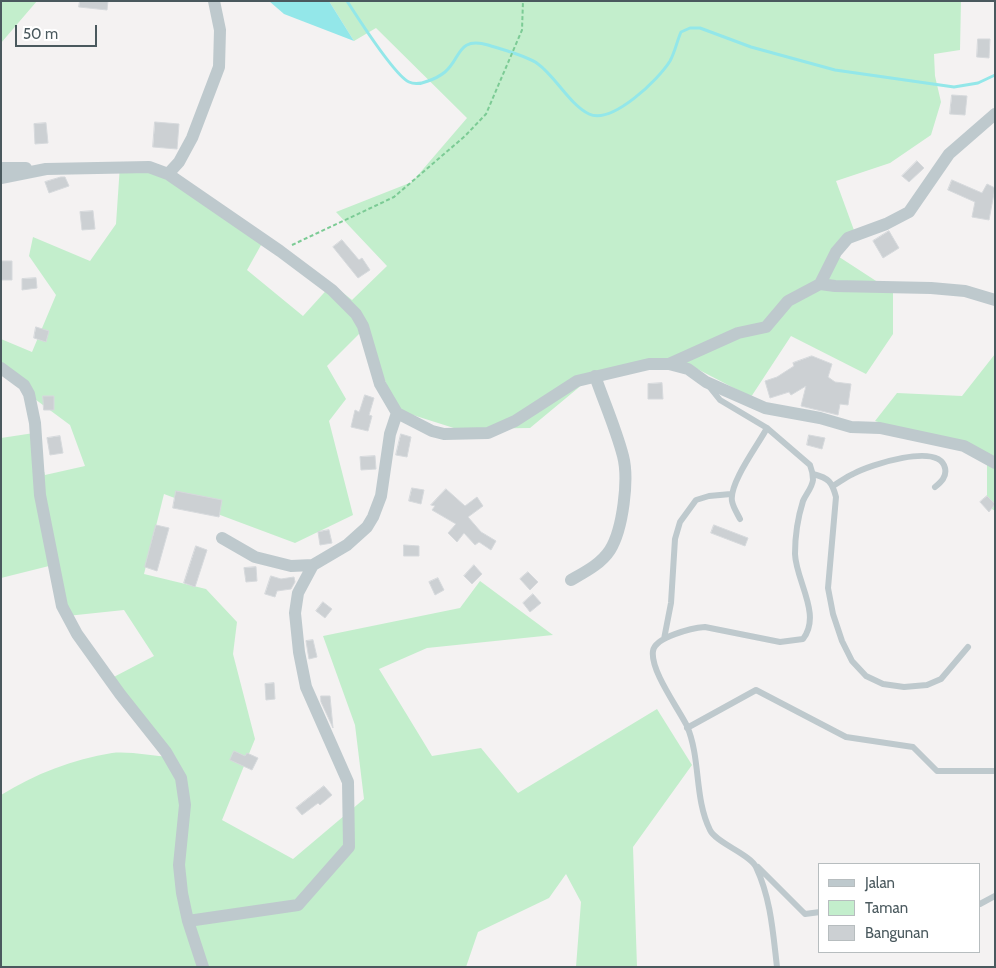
<!DOCTYPE html>
<html>
<head>
<meta charset="utf-8">
<style>
	body { margin:0 }
	#map { position:relative; width:996px; height:968px; overflow:hidden; background:#f4f2f2; font-family:Cabin,sans-serif }
	canvas { display:block }
	.frame { position:absolute; inset:0; border:2px solid #4a595e; pointer-events:none }
	.legend { position:absolute; left:818px; top:863px; width:162px; height:90px; box-sizing:border-box; background:#fff; border:1px solid #b7bdbf; margin:0; padding:6px 9px; list-style:none; font-size:15px; color:#4a595e }
	.legend li { display:flex; align-items:center; gap:10px; height:25px }
	.legend b { width:25px; border:1px solid #b7bdbf }
	.scale { position:absolute; left:15px; top:25px; width:82px; height:22px; box-sizing:border-box; border:2px solid #4a595e; border-top:0; padding-left:6px; font-size:15px; line-height:18px; white-space:nowrap; color:#4a595e; -webkit-text-stroke:4px #fff; paint-order:stroke }
</style>
</head>
<body>
<div id="map">
<canvas width="996" height="968"></canvas>
<div class="frame"></div>
<ul class="legend">
<li><b style="height:6px;background:#bec9cd"></b>Jalan</li>
<li><b style="height:14px;background:#c3eecc"></b>Taman</li>
<li><b style="height:14px;background:#ccd0d3"></b>Bangunan</li>
</ul>
<div class="scale">50 m</div>
</div>
<script>
const c = document.querySelector('canvas').getContext('2d');
c.lineJoin = 'round';
function paint(path, color) { c.fillStyle = color; c.fill(path, 'evenodd'); }
function stroke(path, color, width, dash) { c.strokeStyle = color; c.lineWidth = width; c.lineCap = dash ? 'butt' : 'round'; c.setLineDash(dash || []); c.stroke(path); }
paint(new Path2D(`
	M1,1H37L1,43Z
	M329,1H961L960,50L934,54L935,76L941,102L931,135L890,163L836,181L855,233L830,251L893,292V334L866,374L791,336L751,397L682,361L595,374L530,428L457,429L397,410L364,329L327,366L346,399L329,421L353,515L295,543L164,494L144,574L206,589L237,622L233,654L255,739L222,820L293,859L364,799L355,725L323,636L460,608L480,581L553,635L427,648L379,669L432,756L481,748L518,793L657,709L692,765L633,847L637,967H576L581,902L566,874L549,898L478,932L466,967H1V795C35,774 73,759 112,753C128,751 154,756 170,757L108,680L154,656L124,610L67,616L53,565L1,578V438L34,433L45,475L85,466L70,425L1,374V339L32,352L56,295L29,256L33,237L90,261L116,224L120,165L147,167L265,238L247,270L303,316L332,284L352,300L387,266L336,212L412,182L467,118L376,28L354,41Z
	M995,354V511L987,506V459L875,421L897,393L962,396Z`), '#c3eecc');
paint(new Path2D(`
	M269,1H329L354,41L284,14Z`), '#93e7e9');
stroke(new Path2D(`
	M347,1C358,18 394,75 409,82C415,85 423,83 428,81C434,79 440,76 445,72C461,59 457,36 488,45C500,49 528,56 538,64C555,76 570,105 589,114C612,125 659,79 670,61C675,52 677,41 681,32L690,28H700L751,47L835,70L954,87L978,83L995,75`), '#93e7e9', 3);
const building = new Path2D(`
	M80,1H108L107,10L79,7Z
	M978,39H990L989,58L977,57Z
	M952,95L967,96L965,115L950,114Z
	M155,122L179,124L177,149L153,147Z
	M46,123L48,143L35,144L34,124Z
	M917,161L924,168L909,182L902,176Z
	M61,177H65L69,186L49,193L45,182Z
	M952,180L982,193L987,184L995,188L989,220L972,217L975,202L948,190Z
	M93,211L95,229L82,230L80,212Z
	M889,231L899,248L883,258L873,241Z
	M342,240L359,260L362,258L370,270L358,278L333,247Z
	M1,261H12V280H1Z
	M36,278L37,288L22,290V279Z
	M36,327L49,331L46,342L34,338Z
	M812,356L832,364L828,377L835,382L851,384L848,405L840,404L838,415L801,406L806,386L791,395L789,392L770,398L765,381L777,377L794,366L793,363Z
	M662,383L663,399H648V384Z
	M365,395L374,398L369,415L372,416L368,431L351,427L355,410L359,412Z
	M43,396H54V410H44Z
	M401,434L411,437L407,457L396,455Z
	M809,435L825,438L822,449L807,445Z
	M60,436L63,453L50,455L47,438Z
	M375,456L376,469L361,470L360,457Z
	M412,488L424,490L421,504L409,501Z
	M446,489L465,506L477,497L483,506L468,517L481,532L496,541L491,550L479,542L475,545L464,533L457,542L448,533L456,524L432,510L435,506L431,505Z
	M176,491L222,500L219,517L173,508Z
	M987,496L995,504L989,512L980,502Z
	M156,525L169,528L157,571L145,567Z
	M714,525L748,538L745,546L711,533Z
	M329,530L332,543L320,545L318,532Z
	M404,545L419,546V556H404Z
	M196,546L207,550L195,587L184,583Z
	M474,565L482,574L472,584L464,576Z
	M256,567L257,581L246,582L244,568Z
	M528,572L538,582L530,590L520,579Z
	M271,576L281,579L294,577L295,582L291,589L277,591L275,597L265,594Z
	M438,578L444,590L435,595L429,582Z
	M533,594L541,603L530,612L523,603Z
	M323,602L332,609L325,618L316,611Z
	M313,640L317,657L309,659L306,641Z
	M274,683L275,699L266,700L265,684Z
	M321,696H330L333,728L321,702Z
	M234,751L245,756L247,753L258,758L252,770L230,760Z
	M324,786L332,795L320,805L318,803L302,815L296,808Z`);
paint(building, '#ccd0d3');
stroke(building, '#d6d9dc', 1);
stroke(new Path2D(`
	M292,245L394,197L465,136L486,114L522,30L523,1`), '#7ccb95', 2, [4, 2.5]);
stroke(new Path2D(`
	M708,385L720,400L767,428L810,465C812,470 813,474 813,480C812,488 806,494 803,501C798,517 795,537 795,554C796,581 822,615 803,639L780,642L705,627C692,628 655,637 653,651C650,670 678,708 687,726C701,759 694,798 710,830C716,843 750,854 756,867C771,899 773,933 777,967
	M813,474C829,478 832,482 836,497L828,588L833,614L842,641L852,661L866,676L883,684L904,687L927,685L941,679L968,647
	M833,486C840,482 846,477 853,474C869,465 939,442 945,468C947,477 941,482 935,487
	M740,519C737,513 733,507 732,501C729,483 758,445 767,428
	M664,639L671,603L675,539L680,522L696,500L709,496L731,494
	M687,728L756,690L846,737L913,747L937,771H995
	M758,867L805,914L820,912
	M980,904L995,896`), '#bec9cd', 6);
stroke(new Path2D(`
	M1,168H26
	M168,174L179,162L192,138L219,67L220,30L214,1
	M1,178L46,169L149,167L168,174L280,251L332,290L356,314L363,326L380,384L397,413L432,431L444,434L488,433L515,421L577,381L649,364H669L688,369L706,382L765,408L820,418L851,427L880,428L964,446L995,463
	M820,284L836,252L848,238L886,224L909,212L949,154L995,114
	M669,364L738,333L766,327L788,301L820,284L835,286L931,288L965,291L995,300
	M1,368L24,385L29,394L35,423L40,495L62,606L77,634L120,694L166,752L181,778L185,805L179,865L182,893L188,921L203,967
	M222,538L255,557L291,566L313,565L347,545L367,527L373,517L381,496L390,434L397,413
	M571,580C585,572 601,564 610,550C623,529 629,479 623,456C616,429 604,402 595,376
	M188,921L298,905L349,847L348,782L306,687L299,652L295,613L298,593L313,565`), '#bec9cd', 12);
</script>
</body>
</html>
